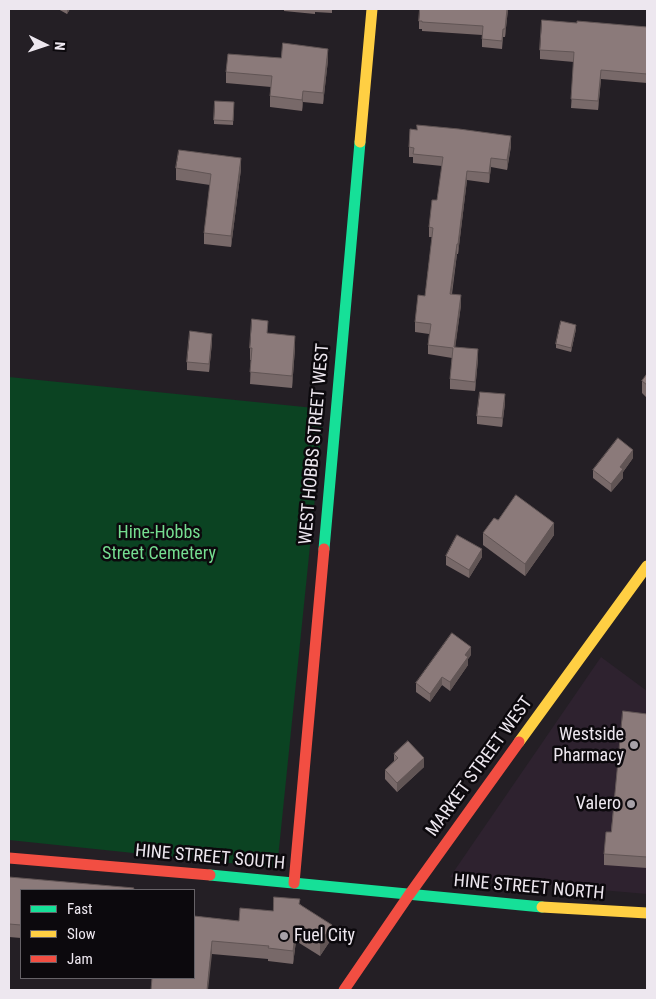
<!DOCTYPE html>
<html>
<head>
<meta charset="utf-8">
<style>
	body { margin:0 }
	#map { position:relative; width:656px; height:999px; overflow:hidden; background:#241f25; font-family:"Roboto Condensed",sans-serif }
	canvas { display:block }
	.frame { position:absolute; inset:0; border:10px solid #ede7ef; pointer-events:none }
	.legend { position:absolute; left:20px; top:889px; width:175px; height:90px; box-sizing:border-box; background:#0c090d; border:1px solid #666267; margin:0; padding:6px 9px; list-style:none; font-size:15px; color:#ede7ef }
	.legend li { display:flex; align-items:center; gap:10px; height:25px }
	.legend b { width:25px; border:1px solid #666267 }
	.north { position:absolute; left:20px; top:20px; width:50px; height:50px; -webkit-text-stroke:4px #0c090d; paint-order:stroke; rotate:94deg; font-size:14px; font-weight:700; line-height:20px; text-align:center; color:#ede7ef }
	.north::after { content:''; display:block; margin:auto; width:18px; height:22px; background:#ede7ef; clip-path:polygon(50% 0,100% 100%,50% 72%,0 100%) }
</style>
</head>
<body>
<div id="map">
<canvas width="656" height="999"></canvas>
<div class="frame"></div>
<ul class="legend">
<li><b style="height:6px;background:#16e098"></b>Fast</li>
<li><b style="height:6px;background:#ffcf43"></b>Slow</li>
<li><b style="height:6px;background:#f24e42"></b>Jam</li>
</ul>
<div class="north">N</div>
</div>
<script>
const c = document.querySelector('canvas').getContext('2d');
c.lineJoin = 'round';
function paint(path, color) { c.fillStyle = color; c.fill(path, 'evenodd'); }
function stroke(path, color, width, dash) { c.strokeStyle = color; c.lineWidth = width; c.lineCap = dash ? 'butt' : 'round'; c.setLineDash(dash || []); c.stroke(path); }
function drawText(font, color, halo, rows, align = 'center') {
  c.font = font + ' "Roboto Condensed",sans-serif'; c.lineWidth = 5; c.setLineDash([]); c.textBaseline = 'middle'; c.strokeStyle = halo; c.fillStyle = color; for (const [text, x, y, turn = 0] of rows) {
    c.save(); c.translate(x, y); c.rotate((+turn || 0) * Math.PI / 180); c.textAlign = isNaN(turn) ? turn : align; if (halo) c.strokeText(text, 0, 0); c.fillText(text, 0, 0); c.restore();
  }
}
paint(new Path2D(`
	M601,657L647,691V894L450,877Z`), '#2e222f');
paint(new Path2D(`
	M9,377L324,409L277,868L9,840Z`), '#0b4322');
stroke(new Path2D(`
	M324,549L360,142
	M210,875L542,907`), '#16e098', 11);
stroke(new Path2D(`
	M360,142L372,9
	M519,742L647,566
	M542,907L647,913`), '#ffcf43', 11);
stroke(new Path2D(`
	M9,858L210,875
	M294,883L324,549
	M344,990L409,895L519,742`), '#f24e42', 11);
paint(new Path2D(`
	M58,9H70L67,14Z
	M284,9H332V13L315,12V14L284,11Z
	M508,9L505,37H503L502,49L482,47V35L422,31V29H419V21Z
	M577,23L647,27V83L601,79L598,110L571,108L574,62L540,59V50Z
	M281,58L328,60L323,104L303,102L302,111L270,107V96L271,87L226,83V72Z
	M234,102L233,125L214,124V120Z
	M511,146L507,170L491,167L489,183L467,180L458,254H457L452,294L461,305L455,347L478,359L475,391L450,389V379L452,358L428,354V345L429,334L415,332V322L425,296L432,237H429V227L437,200L442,166L413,163V157H409V147Z
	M176,168L241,169L231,247L204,244V233L210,185L176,180Z
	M576,329L571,352L556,348V344Z
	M268,333L295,348L292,388L250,384L251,360H250V348Z
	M212,342L209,372L187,370V362Z
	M647,374V398L642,393V381Z
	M505,403L502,427L477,424V416Z
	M633,458L623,472V478L611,492L593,478V470Z
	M498,520L554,535L525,576L483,545V533Z
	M446,556L482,557L469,578L446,565Z
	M471,655L468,659V665L450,691L442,685L430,702L416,692V683Z
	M647,714V868L604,865V854Z
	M394,754L424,767L397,792L385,779V770L394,761Z
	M9,877L21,890V938L9,937Z
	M300,904L332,938L320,956L296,941L293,964L268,961V959L212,954L194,916L239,921L273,911Z`), '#786969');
paint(new Path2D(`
	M67,9H70L67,14Z
	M507,9H508L505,37V29Z
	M328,49V60L323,104V93Z
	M601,70V79L598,110V101Z
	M303,91V102L302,111V100Z
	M511,136V146L507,170V160Z
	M241,158V169L231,247V236Z
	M491,158V167L489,183V173Z
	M467,171V180L458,254V244Z
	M457,244V254L450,303V294Z
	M461,295V305L454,357V347Z
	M576,325V329L571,352V348Z
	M212,334V342L209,372V364Z
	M295,336V348L292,388V376Z
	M478,349V359L475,391V382Z
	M505,394V403L502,427V418Z
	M633,450V458L623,472V478L611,492V484L620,467Z
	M554,523V535L525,576V564Z
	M482,549V557L469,578V570Z
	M471,647V655L468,659V665L450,691V682L465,655Z
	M442,677V685L430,702V694Z
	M424,758V767L397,792V783Z
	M332,925V938L320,956V943Z
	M296,928V941L293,964V951Z
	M212,941V954L208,990H207Z`), '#615555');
const building = new Path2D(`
	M420,9H507L505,29H503L502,41L482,39L483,26L422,22V21H419Z
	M542,20L577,23V21L647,27V74L601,70L598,101L571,99L574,52L540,50Z
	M283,43L328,49L323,93L303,91L302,100L270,96L272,76L226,72L228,54L281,58Z
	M215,101L234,102L233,121L214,120Z
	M417,125L459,129L511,136L507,160L491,158L489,173L467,171L458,244H457L450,294L461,295L454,347L478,349L475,382L450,379L453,348L428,345L431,324L415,322L418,295L425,296L433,228L429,227L432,200H437L443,157L413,154L414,148L409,147L410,129L417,130Z
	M179,150L241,158L231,236L204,233L211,174L176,168Z
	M252,319L268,321L267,333L295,336L292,376L250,372L252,348H250Z
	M561,321L576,325L571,348L556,344Z
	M190,331L212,334L209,364L187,362Z
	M647,374V385L642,381Z
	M480,392L505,394L502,418L477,416Z
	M618,438L633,450L620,467L623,469L611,484L593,470Z
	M516,495L554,523L525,564L483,533L494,518L498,520Z
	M457,535L482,549L469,570L446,556Z
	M452,633L471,647L465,655L468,657L450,682L442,677L430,694L416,683Z
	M623,711L647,714V857L604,854L606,832H611Z
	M408,741L424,758L397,783L385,770L398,758L394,754Z
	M9,877L134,888L133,890H21V925L9,924Z
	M274,897L300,899L299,904L332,925L320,943L296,928L293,951L268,948L269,946L212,941L207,990H151L152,978H194V916L239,921L240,908L273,911Z`);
paint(building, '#8b7a7a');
stroke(building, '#615555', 1);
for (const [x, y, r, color] of [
	[634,745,5,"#a7a1a8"],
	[631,804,5,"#a7a1a8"],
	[284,936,5,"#a7a1a8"]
]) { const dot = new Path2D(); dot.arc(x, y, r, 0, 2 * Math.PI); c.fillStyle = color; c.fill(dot); stroke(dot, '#0c090d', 2); }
drawText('18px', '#ede7ef', '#0c090d', [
	["WEST HOBBS STREET WEST",315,444,-85],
	["MARKET STREET WEST",480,767,-54],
	["HINE STREET SOUTH",210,858,5],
	["HINE STREET NORTH",529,888,5]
]);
drawText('18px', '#75dd90', '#0c090d', [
	["Hine-Hobbs",159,533],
	["Street Cemetery",159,554]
]);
drawText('18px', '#ede7ef', '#0c090d', [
	["Westside",624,735],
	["Pharmacy",624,756],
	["Valero",621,804],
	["Fuel City",294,936,"left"]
], 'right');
</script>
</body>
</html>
